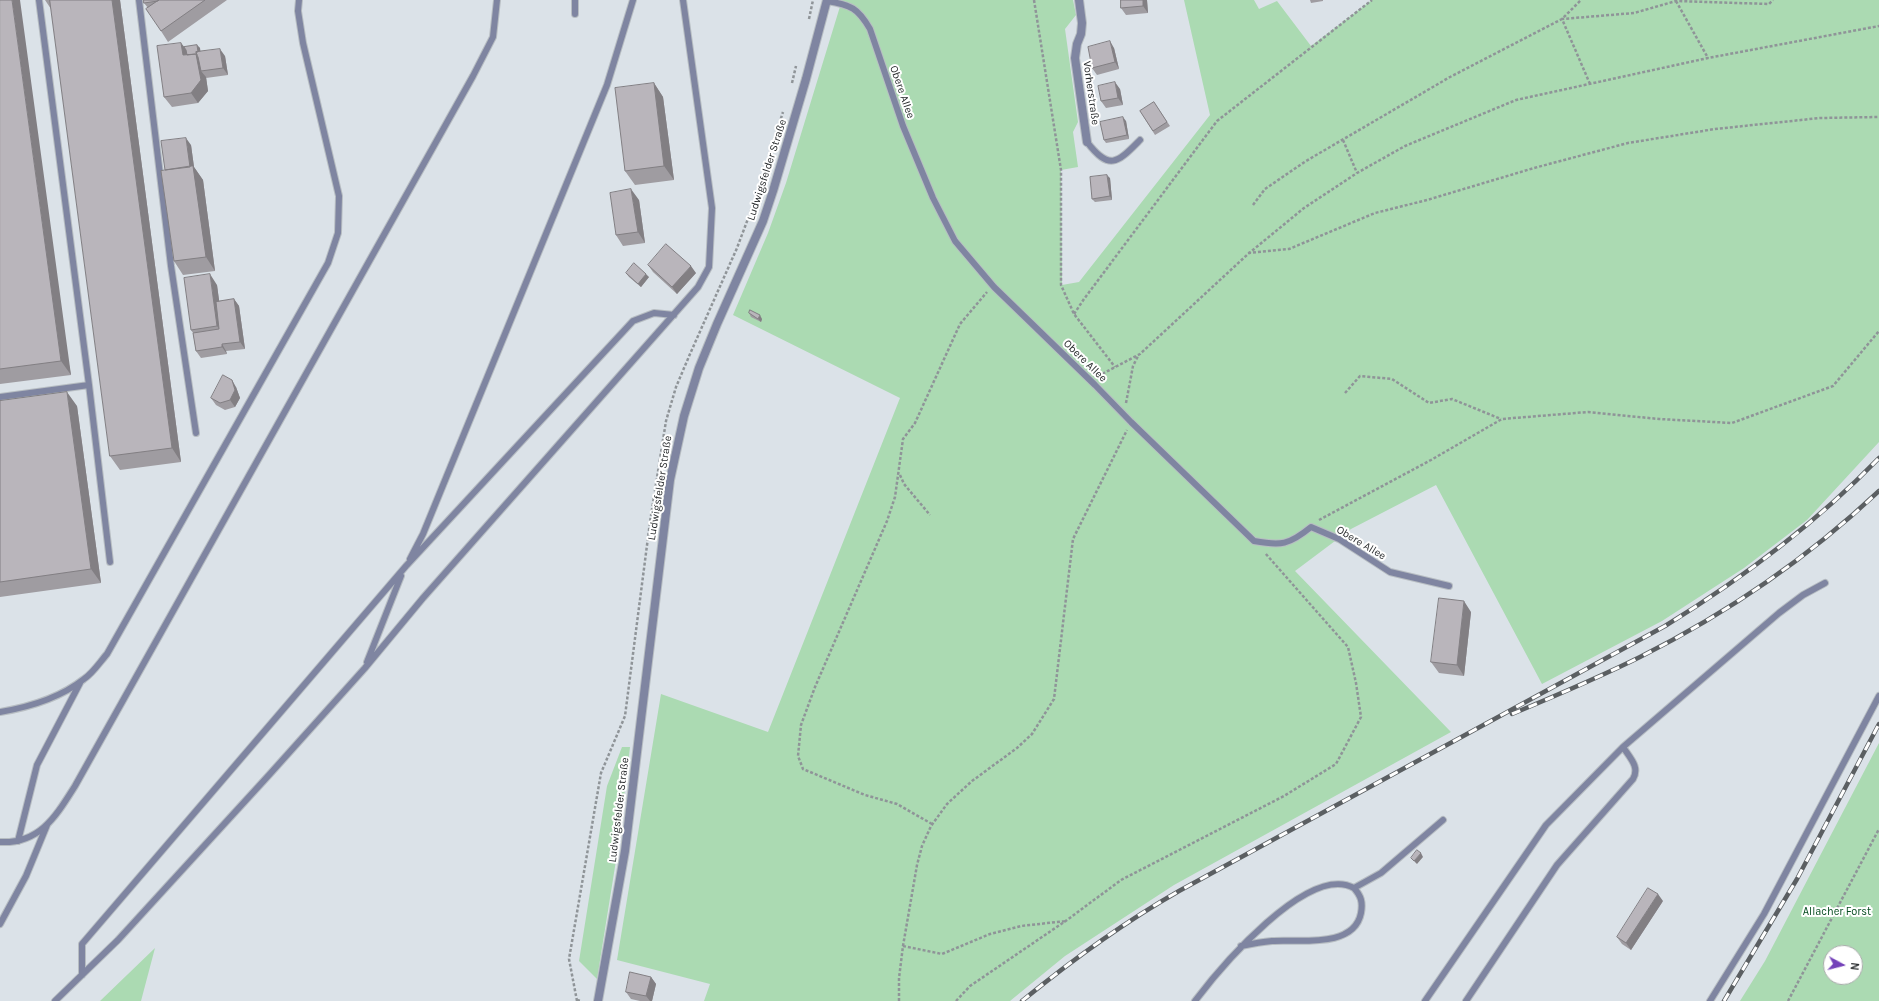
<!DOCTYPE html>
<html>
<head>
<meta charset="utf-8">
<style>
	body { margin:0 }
	#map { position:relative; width:1879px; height:1001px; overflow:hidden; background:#dbe2e8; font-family:Karla,sans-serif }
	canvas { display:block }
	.north { position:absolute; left:1823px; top:945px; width:40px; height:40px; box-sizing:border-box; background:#fff; border:1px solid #a9aaab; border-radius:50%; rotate:97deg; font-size:11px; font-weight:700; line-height:16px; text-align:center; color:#272a2c }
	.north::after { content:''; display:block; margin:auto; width:14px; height:18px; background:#7442b9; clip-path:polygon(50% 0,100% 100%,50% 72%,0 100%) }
</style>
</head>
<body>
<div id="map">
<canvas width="1879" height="1001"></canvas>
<div class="north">N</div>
</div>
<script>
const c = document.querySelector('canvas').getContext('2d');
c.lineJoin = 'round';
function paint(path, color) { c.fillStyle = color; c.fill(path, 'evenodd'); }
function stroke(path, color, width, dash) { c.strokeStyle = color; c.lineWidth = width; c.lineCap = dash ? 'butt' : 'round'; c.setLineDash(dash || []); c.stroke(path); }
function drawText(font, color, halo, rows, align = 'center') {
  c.font = font + ' Karla,sans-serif'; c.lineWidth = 4; c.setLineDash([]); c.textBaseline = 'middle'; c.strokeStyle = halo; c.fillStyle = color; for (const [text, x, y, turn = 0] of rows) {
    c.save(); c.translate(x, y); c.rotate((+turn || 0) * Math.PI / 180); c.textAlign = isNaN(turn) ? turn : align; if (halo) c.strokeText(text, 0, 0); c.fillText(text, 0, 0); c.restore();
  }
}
paint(new Path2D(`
	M842,0H1073L1076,15L1065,29L1078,122L1073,132L1078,167L1061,170L1062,285L1079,282L1210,115L1184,0H1254L1259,9L1277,1L1311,46L1372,0H1879V442L1807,520L1744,568L1662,621L1542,684L1436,485L1351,529L1295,571L1451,732L1174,885L1065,956L1010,1001H704L710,984L617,960L661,694L768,732L900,398L733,315L768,233L786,183Z
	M1879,743V1001H1740L1765,961ZM1831,953H1855V977H1831Z
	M622,747H630L618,848L597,979L579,961L607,786Z
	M155,948L141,1001H100Z`), '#abdab2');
const service = new Path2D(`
	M139,0L171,266L196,433
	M575,0V14
	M827,1C851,5 858,8 870,29L903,126L933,198L955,241L994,287L1095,385L1131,422L1254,541C1281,546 1289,545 1311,527L1339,539L1390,572L1449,586
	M1087,142C1110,172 1118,162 1140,140
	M89,385L110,562
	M0,397L89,385L39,0
	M410,559L423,534L607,85L633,0
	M367,662L401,576
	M0,712C30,707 60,698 84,679C93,673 100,662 107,654L328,263L338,233L339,196L303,43L298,11L299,0
	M18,841L37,765L80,683
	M0,842C40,844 56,816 75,786L473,76L493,37L497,0
	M0,924L26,876L47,825
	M1241,946C1251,944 1262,942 1272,941C1298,939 1354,949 1361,913C1363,902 1361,896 1354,888
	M82,975V944L406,566L633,321L654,313L674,315
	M55,1001L118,940L269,775L365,668L423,598L698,287L709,267L712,208L683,0
	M1195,1001C1220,968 1308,863 1354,888L1381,873L1443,820
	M1425,1001L1546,825L1623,747L1779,613L1803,595L1825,583
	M1466,1001L1557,865L1633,779C1640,767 1630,758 1623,747
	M1710,1001L1764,914L1879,696`);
const minor = new Path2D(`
	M1079,0L1082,23L1081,34L1077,44L1075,58L1087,142`);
const tertiary = new Path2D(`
	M598,1001L625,851L670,480L684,416L699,368L717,324L763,221L773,191L806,79L827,0`);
stroke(service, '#b7bdc2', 8);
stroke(minor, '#b7bdc2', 10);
stroke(tertiary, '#b7bdc2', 10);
stroke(new Path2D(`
	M1034,0L1061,170V285L1074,314L1115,367
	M1676,1L1708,58
	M809,19L813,0
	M792,83L796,66
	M1590,84L1562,19L1634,13L1676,1L1769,4L1773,0
	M1343,140L1357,173
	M1253,205L1265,189L1306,161L1450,77L1562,19L1581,0
	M1248,253L1289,249L1375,213L1427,200L1534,168L1628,143L1715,129L1820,118L1879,117
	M1074,314L1084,299L1217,121L1372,0
	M1100,378L1102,374L1140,354L1248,254L1304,208L1357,173L1405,146L1516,100L1708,58L1879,26
	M1345,393L1360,376L1392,379L1429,403L1452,399L1501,419
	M1126,403L1133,366L1139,354
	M900,475L904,484L930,515
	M1319,520L1431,460L1502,419L1588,412L1659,419L1732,423L1833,386L1879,331
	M932,824L897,804L865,795L803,769L798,756L801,725L815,687L887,521L895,497L903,439L915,423L960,324L987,292
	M903,946L942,954L990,934L1021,926L1066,921
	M577,1000L581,1001
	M577,1001L569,959L601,773L625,716L650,522L666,421L676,387L690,354L737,248L755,200L783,112
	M899,1001V978L903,946L917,865L922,846L931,826L947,804L972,781L1017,748L1032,734L1054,699L1073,539L1127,430
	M956,1001L970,986L1067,920L1121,880L1284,796L1336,764L1361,717L1356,683L1348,647L1265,553
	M1788,1001L1879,829`), '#8f9498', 2.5, [3, 2]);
stroke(service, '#7f85a1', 6);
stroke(minor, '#7f85a1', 8);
stroke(tertiary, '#7f85a1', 8);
const rail = new Path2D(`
	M1512,714C1555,696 1598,678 1640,657C1726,614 1809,557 1879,491
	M1022,1001C1072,960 1123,923 1179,891L1665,626C1743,578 1815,524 1879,458
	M1724,1001L1797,879L1879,724`);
stroke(rail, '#5b5f62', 4.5);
stroke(rail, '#fff', 3, [9]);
paint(new Path2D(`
	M0,0L71,375L0,384Z
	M45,0H120L181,462L120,470L110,456L51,9Z
	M144,0H227L168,42L161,31L148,8L144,3Z
	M1121,0H1147L1148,13L1126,15L1121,8Z
	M1310,0H1323V1L1311,3Z
	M181,43L184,47L197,45L200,48V51L225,56L228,75L206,78V77L208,91L198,103L172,107L164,97Z
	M1114,48L1119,69L1097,75L1092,68Z
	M654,83L663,97L674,180L635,185L625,171Z
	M1120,89L1123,105L1106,108L1101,101Z
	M1154,102L1170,126L1155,135L1140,111Z
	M1126,121L1129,139L1106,143L1104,140Z
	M191,145L194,167L203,180L215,271L183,275L174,261L165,170Z
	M1110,178L1112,200L1095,202L1092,199Z
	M639,200L645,243L623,246L616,235Z
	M648,265L696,273L677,294L653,272Z
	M626,273L649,277L641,287L629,277Z
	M217,285L219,301L234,299L239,306L245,349L226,351L227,354L201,358L196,351L193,333L191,330Z
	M749,313L762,319L761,322L751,317Z
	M236,387L240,398L235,407L225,410L216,405L211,398Z
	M0,401L77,406L101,583L0,597Z
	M1471,612L1464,676L1439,673L1431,662Z
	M1663,901L1631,950L1622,944L1617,937Z
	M651,977L656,984L652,1001H640L631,999L626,992Z`), '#9f9ca1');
paint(new Path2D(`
	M12,0H20L71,375L61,361Z
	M112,0H120L181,462L172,448Z
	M1143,0H1147L1148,13L1143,6Z
	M1110,41L1114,48L1119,69L1115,62Z
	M181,43L189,53L190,60L183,55Z
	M197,45L200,48L202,62L199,58Z
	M220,49L225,56L228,75L223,68Z
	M196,54L203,64L201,71L206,77L208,91L198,103L191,93Z
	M1115,82L1120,89L1123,105L1118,98Z
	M654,83L663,97L674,180L664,166Z
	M1123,117L1126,121L1129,139L1127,135Z
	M186,138L191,145L194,167L203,180L215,271L206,257L191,174Z
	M1107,175L1110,178L1112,200L1110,196Z
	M631,189L639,200L645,243L638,232Z
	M691,266L696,273L677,294L672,287Z
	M210,274L217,285L224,336L217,326Z
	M646,274L649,277L641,287L638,284Z
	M234,299L239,306L245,349L240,342Z
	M760,315L762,319L761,322L758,319Z
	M222,344L226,351L227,354L222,347Z
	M232,380L236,387L240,398L235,407L230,400Z
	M67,392L77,406L101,583L91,569Z
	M1464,601L1471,612L1464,676L1457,665Z
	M1421,853L1423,857L1417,864L1414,861Z
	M1658,894L1663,901L1631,950L1626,943Z
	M651,977L656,984L652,1001H650L646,996Z`), '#827f83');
const building = new Path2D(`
	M0,0H12L61,361L0,369Z
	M50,0H112L172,448L110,456Z
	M144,0H159L158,1L144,3Z
	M159,0H205L161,31L146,9Z
	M1121,0H1143V6L1121,8Z
	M1110,41L1115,62L1092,68L1088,47Z
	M181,43L183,55L196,54L201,80L191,93L164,97L157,46Z
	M197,45L198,52H196L197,55L196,54L187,55L186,50L184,47Z
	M220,49L223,68L201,71L198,57L197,55L196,52Z
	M1115,82L1118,98L1101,101L1098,86Z
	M654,83L664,166L625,171L615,88Z
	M1154,102L1167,122L1153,131L1140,111Z
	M1123,117L1127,135L1104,140L1100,122Z
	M186,138L190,167L165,170L161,141Z
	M193,166L206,257L174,261L161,171Z
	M1107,175L1110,196L1092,199L1090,177Z
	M631,189L638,232L616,235L610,193Z
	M666,244L691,266L672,287L648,265Z
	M634,263L646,274L638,284L626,273Z
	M210,274L217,326L191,330L184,278Z
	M234,299L240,342L222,344V347L196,351L193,333L219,329L216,302Z
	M750,310L760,315L758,319L749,313Z
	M223,375L232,380L235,390L230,400L220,403L211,398Z
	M67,392L91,569L0,582V401Z
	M1439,598L1464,601L1457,665L1431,662Z
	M1417,850L1421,853L1414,861L1411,858Z
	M1648,888L1658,894L1626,943L1617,937Z
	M630,972L651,977L646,996L626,992Z`);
paint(building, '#b9b5bb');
stroke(building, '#827f83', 1);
drawText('11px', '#272a2c', '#fff', [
	["Obere Allee",902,92,71],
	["Vorherstraße",1091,93,82],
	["Ludwigsfelder Straße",767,170,-72],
	["Obere Allee",1085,361,44],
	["Ludwigsfelder Straße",660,488,-81],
	["Obere Allee",1361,543,31],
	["Ludwigsfelder Straße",619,810,-83]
]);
drawText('11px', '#044b1e', '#fff', [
	["Allacher Forst",1837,912]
]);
</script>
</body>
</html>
